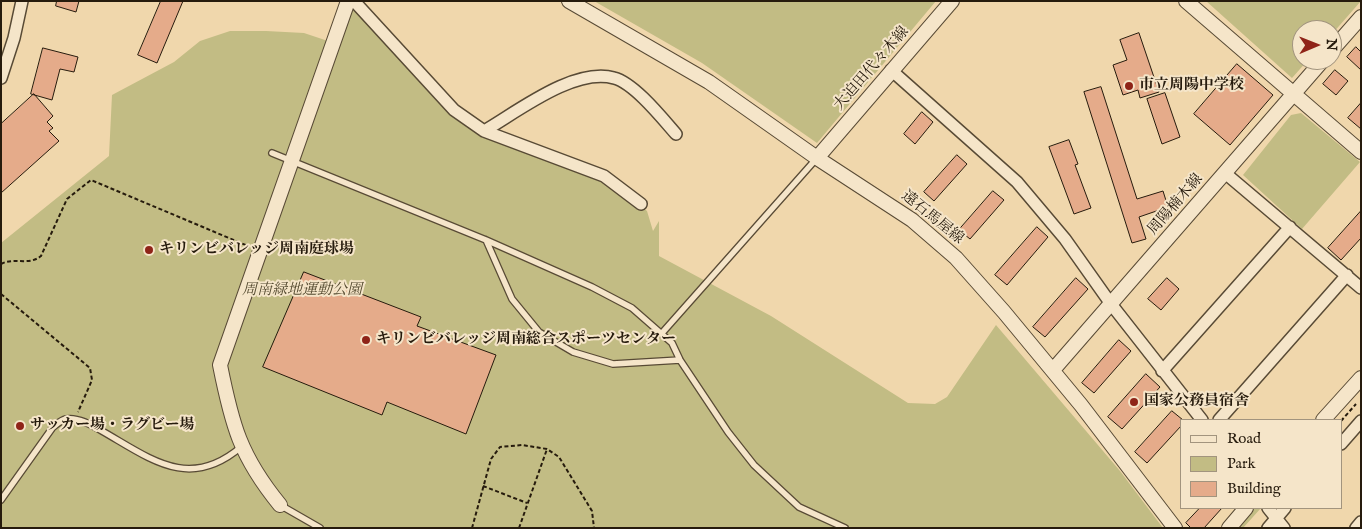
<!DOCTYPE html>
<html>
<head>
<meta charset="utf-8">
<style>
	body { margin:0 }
	#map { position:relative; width:1362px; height:529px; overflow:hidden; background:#f0d7ac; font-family:"IM FELL English",serif }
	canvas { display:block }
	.frame { position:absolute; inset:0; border:2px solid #261b0d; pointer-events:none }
	.legend { position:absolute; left:1180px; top:419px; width:162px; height:90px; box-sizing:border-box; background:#f5e5c9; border:1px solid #a2947e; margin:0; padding:6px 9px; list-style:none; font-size:15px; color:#261b0d }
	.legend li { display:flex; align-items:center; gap:10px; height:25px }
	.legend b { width:25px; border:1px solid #a2947e }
	.north { position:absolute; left:1292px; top:20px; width:50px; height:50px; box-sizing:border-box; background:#f5e5c9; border:1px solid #a2947e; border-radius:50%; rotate:89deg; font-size:14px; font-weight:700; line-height:20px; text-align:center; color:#261b0d }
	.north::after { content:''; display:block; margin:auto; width:18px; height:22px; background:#8f2418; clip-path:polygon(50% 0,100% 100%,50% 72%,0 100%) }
</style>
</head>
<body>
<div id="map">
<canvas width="1362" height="529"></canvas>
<div class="frame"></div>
<ul class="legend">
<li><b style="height:6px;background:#f5e5c9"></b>Road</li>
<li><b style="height:14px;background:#c2bc84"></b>Park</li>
<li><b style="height:14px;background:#e5ab8a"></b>Building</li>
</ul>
<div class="north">N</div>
</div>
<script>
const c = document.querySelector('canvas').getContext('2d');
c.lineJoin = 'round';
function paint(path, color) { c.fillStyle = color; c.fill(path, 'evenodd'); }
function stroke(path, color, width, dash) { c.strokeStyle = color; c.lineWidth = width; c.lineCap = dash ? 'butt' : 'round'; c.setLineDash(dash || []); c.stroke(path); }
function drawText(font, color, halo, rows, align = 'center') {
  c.font = font + ' "IM FELL English","Noto Serif JP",serif'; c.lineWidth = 4; c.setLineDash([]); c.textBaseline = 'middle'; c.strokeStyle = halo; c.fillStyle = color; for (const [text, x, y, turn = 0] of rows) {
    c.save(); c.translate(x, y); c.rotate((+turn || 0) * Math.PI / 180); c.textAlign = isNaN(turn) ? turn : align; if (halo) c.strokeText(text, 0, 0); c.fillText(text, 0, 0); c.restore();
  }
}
paint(new Path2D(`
	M348,1L478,127L606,176L647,211L653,231L659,221V256L771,316L908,403L935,404L947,397L996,325L1120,471L1163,528H1V243L109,156L112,95L174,62L200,41L230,31H266L304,33L334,43Z
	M594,1H936L817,143L702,63Z
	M1206,1H1361L1332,34V30H1302V60H1308L1292,78Z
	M1301,113L1360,162L1302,229L1243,175L1291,115Z
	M1253,508H1261L1243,528H1235Z`), '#c2bc84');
const building = new Path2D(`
	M57,1H79L76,12L56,6Z
	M161,1H183L157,63L138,55Z
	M1139,33L1159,92L1140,98L1138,90L1123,95L1113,65L1127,60L1120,40Z
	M1356,47L1361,52V70L1347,57Z
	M43,48L78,57L74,72L60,69L52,100L31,94Z
	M1237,64L1273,95L1230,145L1194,114Z
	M1335,70L1348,81L1336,95L1323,84Z
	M1101,87L1137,199L1163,191L1168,207L1139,217L1146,239L1132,243L1084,92Z
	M1165,93L1180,137L1162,144L1147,99Z
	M34,94L53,116L47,122L53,128L49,131L59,141L1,193V124Z
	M1361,103V129L1348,118Z
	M922,112L933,122L915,144L904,134Z
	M1069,140L1078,164L1075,165L1091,208L1074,214L1049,147Z
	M957,155L967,164L934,201L924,192Z
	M993,191L1004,200L970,239L959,230Z
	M1361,211V238L1341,260L1328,248Z
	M1037,227L1048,237L1007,285L995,275Z
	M304,272L421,317L417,326L496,355L466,434L387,402L382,415L263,367Z
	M1076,278L1088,289L1045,337L1033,327Z
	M1167,278L1179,289L1161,310L1148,299Z
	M1119,340L1131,351L1094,393L1082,383Z
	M1146,374L1160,387L1122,429L1108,417Z
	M1172,411L1183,420H1181V426L1147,463L1135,452Z
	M1200,508H1222L1204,528H1191L1186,523Z`);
paint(building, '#e5ab8a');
stroke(building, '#261b0d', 1);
const service = new Path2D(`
	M272,153L486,240L592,287L632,308L672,343L680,360L728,432L754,465L799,507L845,528
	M486,240L512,299L539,332L573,352L613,364L680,360
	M662,333L817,158
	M1,500L53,427C57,424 61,420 66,419C78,417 92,425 102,431C151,459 189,491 241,447
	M280,505L320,528`);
const minor = new Path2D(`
	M354,1L454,110L484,131L604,176L641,204
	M891,70L1017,182L1065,239L1111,304L1202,420
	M1,78L14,38L22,1
	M484,131C517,112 574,67 614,78C634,83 662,118 676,134
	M1225,173L1361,288
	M1162,371L1290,227
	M1219,420L1347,275
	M1341,444L1361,421
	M1268,508L1284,528
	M1268,528L1285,508
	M1356,528L1361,522`);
const tertiary = new Path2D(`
	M569,1L709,82L817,158L912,220L956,258L1004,312L1081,405L1175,528
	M1186,1L1361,152
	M1332,50L1361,17
	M817,158L952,1
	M1053,370L1323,60
	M1323,420L1361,378
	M280,505C240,456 232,425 220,365L348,1
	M1229,528L1246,508`);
stroke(service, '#584a35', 8);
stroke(minor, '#584a35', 14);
stroke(tertiary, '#584a35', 16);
stroke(new Path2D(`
	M1,264C14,257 29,266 41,256L67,199L91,180L248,246
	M1,294L90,368L92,380L78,412
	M1341,421L1356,404
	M483,486L527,503
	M472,528L491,459L500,447L522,445L547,449L559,457L592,511L594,528
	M519,528L547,449`), '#261b0d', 2, [4, 2.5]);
stroke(service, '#f5e5c9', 5.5);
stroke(minor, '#f5e5c9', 11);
stroke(tertiary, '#f5e5c9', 14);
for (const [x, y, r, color] of [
	[1129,86,5,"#8f2418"],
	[149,250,5,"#8f2418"],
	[366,340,5,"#8f2418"],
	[1134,402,5,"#8f2418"],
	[20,426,5,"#8f2418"]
]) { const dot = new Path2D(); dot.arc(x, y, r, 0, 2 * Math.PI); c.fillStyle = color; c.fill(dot); stroke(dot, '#f5e5c9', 2); }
drawText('15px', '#261b0d', '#f5e5c9', [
	["大迫田代々木線",872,69,-49],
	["周陽楠木線",1176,205,-49],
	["遠石馬屋線",932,218,39]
]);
drawText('bold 15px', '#261b0d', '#f5e5c9', [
	["市立周陽中学校",1139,86],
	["キリンビバレッジ周南庭球場",159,250],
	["キリンビバレッジ周南総合スポーツセンター",376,340],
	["国家公務員宿舎",1144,402],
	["サッカー場・ラグビー場",30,426]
], 'left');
drawText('italic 15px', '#554b31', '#f5e5c9', [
	["周南緑地運動公園",302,291]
]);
</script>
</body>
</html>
